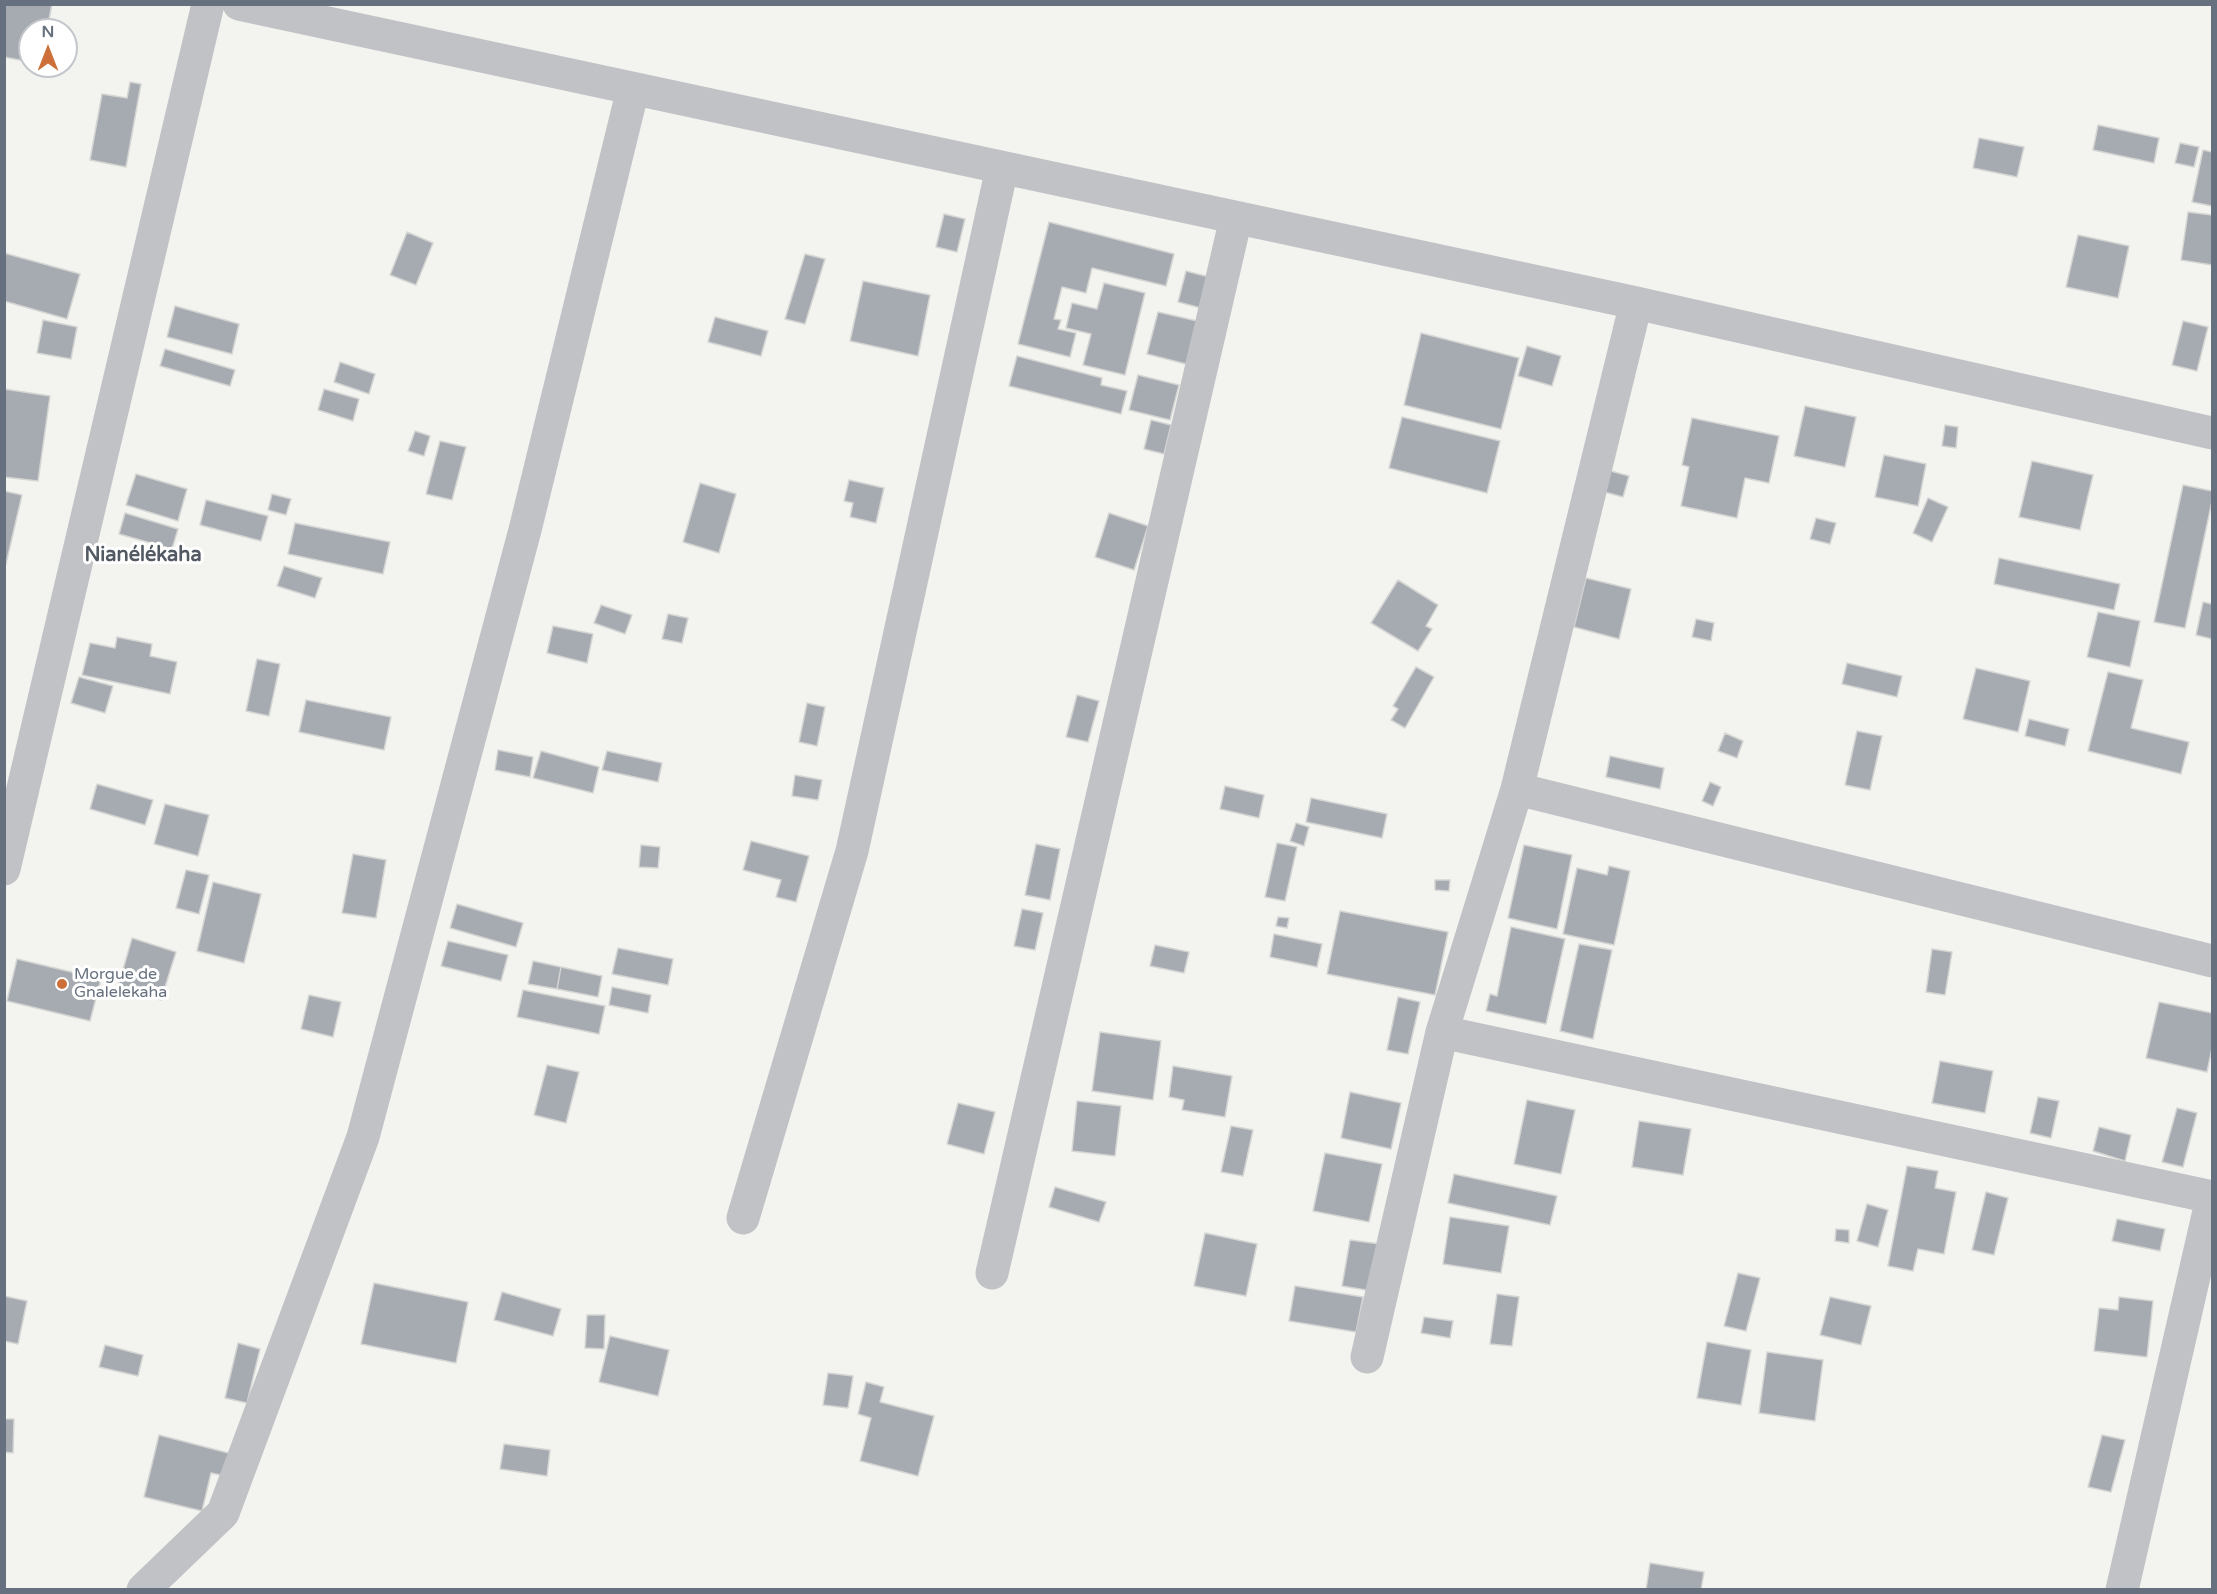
<!DOCTYPE html>
<html>
<head>
<meta charset="utf-8">
<style>
	body { margin:0 }
	#map { position:relative; width:2217px; height:1594px; overflow:hidden; background:#f3f4f0; font-family:"Varela Round",sans-serif }
	canvas { display:block }
	.frame { position:absolute; inset:0; border:6px solid #66707e; pointer-events:none }
	.north { position:absolute; left:18px; top:18px; width:60px; height:60px; box-sizing:border-box; background:#fff; border:2px solid #c2c6cb; border-radius:50%; rotate:0deg; font-size:16px; font-weight:700; line-height:24px; text-align:center; color:#66707e }
	.north::after { content:''; display:block; margin:auto; width:21px; height:27px; background:#cd6f38; clip-path:polygon(50% 0,100% 100%,50% 72%,0 100%) }
</style>
</head>
<body>
<div id="map">
<canvas width="2217" height="1594"></canvas>
<div class="frame"></div>
<div class="north">N</div>
</div>
<script>
const c = document.querySelector('canvas').getContext('2d');
c.lineJoin = 'round';
function paint(path, color) { c.fillStyle = color; c.fill(path, 'evenodd'); }
function stroke(path, color, width, dash) { c.strokeStyle = color; c.lineWidth = width; c.lineCap = dash ? 'butt' : 'round'; c.setLineDash(dash || []); c.stroke(path); }
function drawText(font, color, halo, rows, align = 'center') {
  c.font = font + ' "Varela Round",sans-serif'; c.lineWidth = 6; c.setLineDash([]); c.textBaseline = 'middle'; c.strokeStyle = halo; c.fillStyle = color; for (const [text, x, y, turn = 0] of rows) {
    c.save(); c.translate(x, y); c.rotate((+turn || 0) * Math.PI / 180); c.textAlign = isNaN(turn) ? turn : align; if (halo) c.strokeText(text, 0, 0); c.fillText(text, 0, 0); c.restore();
  }
}
const building = new Path2D(`
	M4,4H52L47,30H30V62L4,57Z
	M130,82L141,84L126,167L90,160L102,94L127,98Z
	M2098,125L2159,138L2154,163L2093,150Z
	M1979,138L2024,147L2017,177L1973,168Z
	M2180,143L2199,147L2194,167L2175,163Z
	M2203,150L2212,152V206L2192,202Z
	M2188,212L2212,215V265L2181,260Z
	M944,214L965,219L957,252L936,247Z
	M1049,222L1174,254L1166,286L1092,268L1086,293L1062,287L1054,319L1061,320L1058,329L1076,333L1070,357L1018,344Z
	M407,232L433,243L416,285L390,275Z
	M2078,235L2129,246L2118,298L2066,287Z
	M4,253L80,274L67,319L4,301Z
	M805,254L825,259L805,324L785,319Z
	M1186,271L1209,277L1201,308L1178,302Z
	M863,281L930,295L918,356L850,341Z
	M1104,283L1145,293L1125,375L1083,365L1091,334L1066,328L1072,303L1097,309Z
	M175,306L239,324L232,354L167,337Z
	M1158,312L1197,321L1186,364L1147,354Z
	M715,317L768,331L761,356L708,342Z
	M43,320L77,327L71,359L37,353Z
	M2183,321L2208,327L2197,371L2172,365Z
	M1421,333L1519,358L1501,429L1404,405Z
	M1527,346L1561,356L1552,386L1518,376Z
	M165,349L235,370L230,386L160,366Z
	M1017,356L1102,378L1101,385L1127,391L1121,414L1009,386Z
	M340,362L375,374L369,394L334,382Z
	M1138,375L1179,385L1170,420L1129,410Z
	M4,389L50,396L38,481L4,477Z
	M324,389L359,399L353,421L318,410Z
	M1805,406L1856,417L1845,467L1794,456Z
	M1402,417L1500,441L1487,493L1389,468Z
	M1692,418L1779,436L1769,483L1745,478L1737,518L1681,506L1689,467L1682,465Z
	M1151,420L1171,425L1164,454L1144,449Z
	M1945,425L1958,427L1956,448L1942,446Z
	M415,431L430,436L424,456L408,451Z
	M440,441L466,447L452,500L426,494Z
	M1884,455L1926,464L1918,506L1875,497Z
	M2032,461L2093,475L2080,530L2019,517Z
	M1607,470L1629,476L1623,497L1601,491Z
	M136,474L187,489L178,521L126,505Z
	M849,480L884,488L876,523L850,517L853,503L844,501Z
	M700,483L736,494L719,553L683,542Z
	M2183,485L2212,491V501L2185,628L2154,622Z
	M4,491L22,495L6,564H4Z
	M272,494L291,499L286,515L268,510Z
	M1928,498L1948,507L1932,542L1913,533Z
	M206,500L268,516L261,541L200,525Z
	M125,513L178,529L172,549L119,534Z
	M1109,513L1148,526L1134,570L1095,557Z
	M1816,518L1836,523L1830,544L1810,539Z
	M295,523L390,542L383,574L288,554Z
	M1999,558L2120,584L2114,610L1994,584Z
	M284,566L322,578L315,598L277,586Z
	M1586,578L1631,589L1619,639L1574,627Z
	M1398,580L1438,605L1426,626L1432,629L1418,651L1371,623Z
	M2203,602L2212,604V639L2196,635Z
	M601,605L632,615L625,634L594,623Z
	M2098,612L2140,621L2130,667L2087,657Z
	M668,614L688,618L682,643L662,639Z
	M1696,619L1714,623L1711,641L1692,637Z
	M553,626L593,634L587,663L547,653Z
	M117,637L152,644L150,656L177,662L170,694L82,675L90,643L115,648Z
	M257,659L280,664L269,716L246,711Z
	M1847,663L1902,676L1897,697L1842,684Z
	M1416,667L1434,677L1405,728L1391,720L1398,709L1393,706Z
	M1976,668L2030,681L2018,732L1963,719Z
	M2108,672L2143,680L2131,728L2189,742L2181,774L2088,751Z
	M79,677L113,686L105,713L71,703Z
	M1077,695L1099,701L1088,742L1066,737Z
	M306,700L391,717L384,750L299,732Z
	M807,703L825,707L817,746L799,742Z
	M2029,719L2069,729L2065,746L2025,736Z
	M1857,731L1882,736L1870,790L1845,785Z
	M1725,733L1743,741L1737,758L1718,751Z
	M498,750L533,757L530,777L495,770Z
	M541,751L599,767L593,793L533,778Z
	M607,751L662,763L658,782L602,770Z
	M1610,756L1664,768L1660,789L1606,777Z
	M795,775L822,780L818,800L792,796Z
	M1710,782L1721,787L1713,806L1702,801Z
	M97,784L153,800L145,825L90,809Z
	M1225,786L1264,795L1259,818L1220,809Z
	M1311,798L1387,814L1382,838L1306,822Z
	M165,804L209,815L198,856L154,844Z
	M1296,823L1309,827L1304,846L1290,841Z
	M751,841L809,856L796,902L776,897L781,880L743,870Z
	M1277,843L1297,847L1285,901L1265,897Z
	M1036,844L1060,849L1050,900L1025,895Z
	M641,845L660,847L658,868L639,867Z
	M1524,845L1572,855L1557,929L1508,918Z
	M353,854L386,860L376,918L342,913Z
	M1609,866L1630,871L1614,945L1563,934L1577,868L1607,875Z
	M186,870L209,875L199,914L176,908Z
	M1435,880H1450L1449,891L1435,890Z
	M213,882L261,894L244,963L197,951Z
	M457,904L523,923L516,947L450,928Z
	M1022,909L1043,913L1035,950L1014,946Z
	M1340,911L1448,932L1435,995L1327,974Z
	M1278,917L1289,918L1287,928L1276,926Z
	M1511,927L1565,939L1546,1024L1486,1011L1490,994L1497,996Z
	M1274,934L1322,944L1317,967L1270,957Z
	M132,938L176,952L161,1000L118,987Z
	M448,941L508,955L501,981L441,966Z
	M1579,944L1612,950L1593,1039L1560,1031Z
	M1155,945L1189,952L1184,973L1150,966Z
	M618,948L673,959L668,985L612,974Z
	M1932,949L1952,952L1945,995L1926,992Z
	M17,959L101,979L90,1021L7,1001Z
	M533,961L561,967L557,989L528,984Z
	M561,967L602,976L598,997L557,989Z
	M612,987L651,995L648,1013L609,1005Z
	M523,990L605,1006L599,1034L517,1017Z
	M309,995L341,1002L333,1037L301,1029Z
	M1398,997L1420,1002L1408,1054L1387,1050Z
	M2159,1002L2212,1013V1048L2207,1072L2146,1058Z
	M1100,1032L1161,1041L1153,1100L1092,1091Z
	M1940,1061L1993,1071L1985,1113L1932,1103Z
	M547,1065L579,1072L566,1123L534,1115Z
	M1173,1066L1232,1076L1225,1117L1182,1110L1184,1100L1169,1097Z
	M1350,1092L1401,1103L1391,1149L1341,1138Z
	M2038,1097L2059,1101L2051,1138L2030,1133Z
	M1527,1100L1575,1110L1561,1174L1514,1164Z
	M1077,1101L1121,1106L1115,1156L1072,1151Z
	M958,1103L995,1112L984,1154L947,1144Z
	M2177,1108L2197,1113L2183,1167L2162,1162Z
	M1639,1121L1691,1129L1683,1175L1632,1167Z
	M1231,1126L1253,1130L1243,1176L1221,1172Z
	M2099,1127L2131,1135L2125,1161L2093,1151Z
	M1325,1153L1382,1164L1369,1222L1313,1211Z
	M1907,1166L1938,1171L1935,1188L1956,1192L1944,1254L1918,1249L1913,1271L1888,1266Z
	M1454,1174L1557,1196L1550,1225L1448,1203Z
	M1055,1187L1106,1202L1099,1222L1049,1207Z
	M1986,1192L2008,1198L1994,1255L1972,1250Z
	M1867,1204L1888,1210L1878,1247L1857,1241Z
	M1450,1217L1509,1226L1501,1273L1443,1264Z
	M2117,1219L2165,1229L2160,1251L2112,1241Z
	M1836,1229L1849,1230V1243L1835,1241Z
	M1205,1233L1257,1244L1246,1296L1194,1286Z
	M1350,1240L1380,1244L1372,1291L1342,1286Z
	M1738,1273L1760,1278L1746,1331L1724,1326Z
	M374,1283L468,1302L456,1363L361,1344Z
	M1295,1286L1363,1297L1356,1332L1289,1321Z
	M502,1292L561,1309L553,1336L494,1320Z
	M1497,1294L1519,1297L1512,1346L1490,1344Z
	M4,1296L27,1301L18,1344L4,1341Z
	M1830,1297L1871,1306L1861,1345L1820,1335Z
	M2119,1297L2153,1301L2147,1357L2094,1351L2099,1308L2118,1310Z
	M587,1315H605L604,1349L585,1348Z
	M1424,1317L1453,1321L1450,1338L1421,1333Z
	M610,1336L669,1350L658,1396L599,1382Z
	M1707,1342L1751,1350L1741,1405L1697,1398Z
	M238,1343L260,1349L247,1403L225,1398Z
	M105,1345L143,1355L138,1376L99,1367Z
	M1767,1352L1823,1360L1815,1421L1759,1413Z
	M828,1373L853,1376L848,1408L823,1405Z
	M866,1382L884,1387L880,1402L934,1416L918,1476L860,1461L871,1418L858,1414Z
	M4,1419H14L13,1453L4,1452Z
	M159,1435L236,1455L231,1477L211,1473L202,1511L144,1497Z
	M2102,1435L2125,1440L2111,1492L2088,1487Z
	M504,1444L550,1450L547,1476L500,1469Z
	M1650,1563L1704,1572L1701,1590H1646Z`);
paint(building, '#a6abb2');
stroke(building, '#d5d5d3', 1.5);
stroke(new Path2D(`
	M239,4L1636,303L2212,433
	M1517,789L2212,961
	M4,869L208,4
	M1442,1032L2212,1197
	M743,1218L852,851L1002,168
	M992,1273L1236,218
	M1367,1357L1442,1032L1517,789L1636,303
	M143,1590L223,1513L363,1137L525,530L633,89
	M2122,1590L2212,1198`), '#c0c2c5', 33);
for (const [x, y, r, color] of [
	[62,984,6,"#cd6f38"]
]) { const dot = new Path2D(); dot.arc(x, y, r, 0, 2 * Math.PI); c.fillStyle = color; c.fill(dot); stroke(dot, '#fff', 2); }
drawText('16px', '#66707e', '#fff', [
	["Morgue de",74,975],
	["Gnalelekaha",74,993]
], 'left');
drawText('bold 20px', '#535a64', '#fff', [
	["Nianélékaha",143,556]
]);
</script>
</body>
</html>
